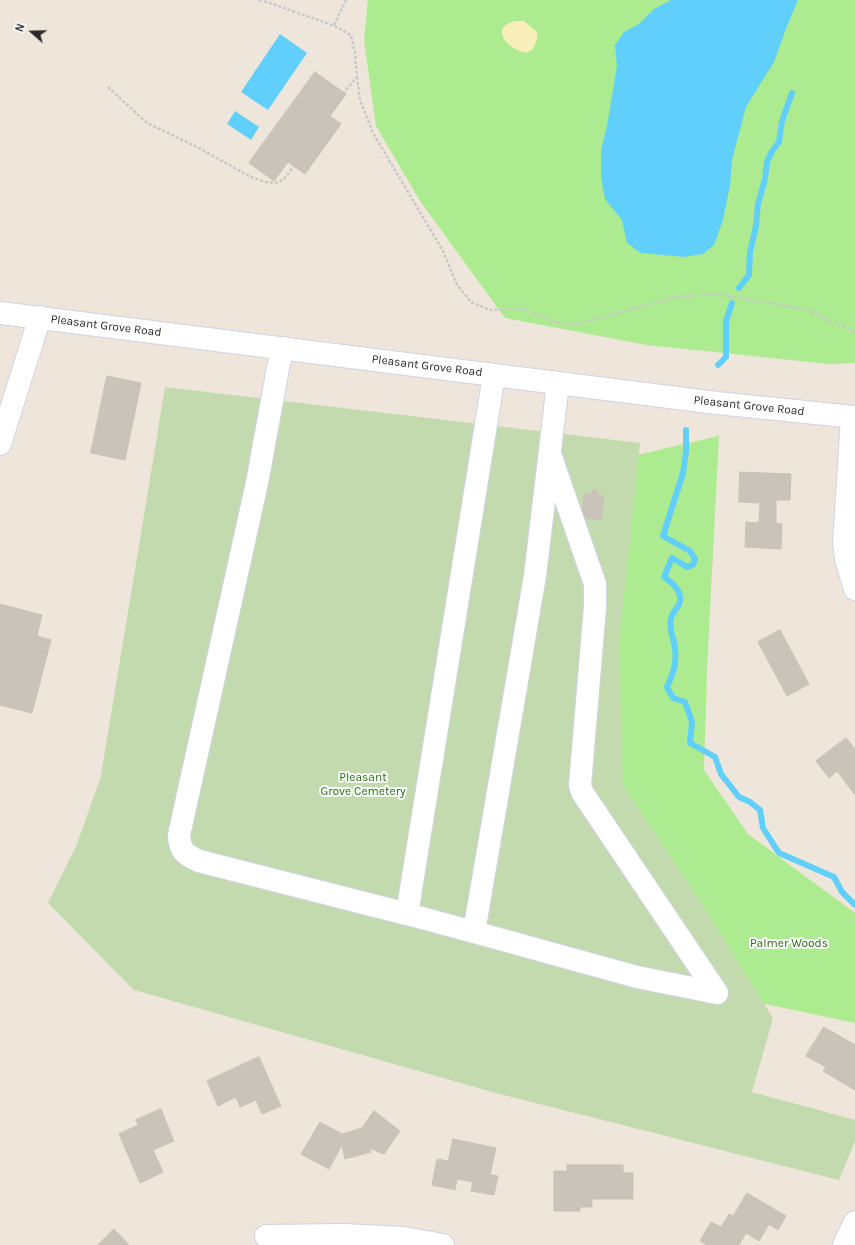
<!DOCTYPE html>
<html>
<head>
<meta charset="utf-8">
<style>
	body { margin:0 }
	#map { position:relative; width:855px; height:1245px; overflow:hidden; background:#eee6da; font-family:Karla,sans-serif }
	canvas { display:block }
	.north { position:absolute; left:12px; top:12px; width:40px; height:40px; -webkit-text-stroke:3px #fff; paint-order:stroke; rotate:290deg; font-size:11px; font-weight:700; line-height:16px; text-align:center; color:#2a2a2a }
	.north::after { content:''; display:block; margin:auto; width:14px; height:18px; background:#2a2a2a; clip-path:polygon(50% 0,100% 100%,50% 72%,0 100%) }
</style>
</head>
<body>
<div id="map">
<canvas width="855" height="1245"></canvas>
<div class="north">N</div>
</div>
<script>
const c = document.querySelector('canvas').getContext('2d');
c.lineJoin = 'round';
function paint(path, color) { c.fillStyle = color; c.fill(path, 'evenodd'); }
function stroke(path, color, width, dash) { c.strokeStyle = color; c.lineWidth = width; c.lineCap = dash ? 'butt' : 'round'; c.setLineDash(dash || []); c.stroke(path); }
function drawText(font, color, halo, rows, align = 'center') {
  c.font = font + ' Karla,sans-serif'; c.lineWidth = 4; c.setLineDash([]); c.textBaseline = 'middle'; c.strokeStyle = halo; c.fillStyle = color; for (const [text, x, y, turn = 0] of rows) {
    c.save(); c.translate(x, y); c.rotate((+turn || 0) * Math.PI / 180); c.textAlign = isNaN(turn) ? turn : align; if (halo) c.strokeText(text, 0, 0); c.fillText(text, 0, 0); c.restore();
  }
}
paint(new Path2D(`
	M368,0H855V363L829,364L647,345L505,318L420,201L376,126L364,40Z
	M719,436L707,669L704,770L748,834L855,913V1023L751,1001L601,773L632,456Z`), '#adeb90');
paint(new Path2D(`
	M516,21H524L537,32V40L533,49L526,53C507,49 488,27 516,21Z`), '#f7eeb9');
paint(new Path2D(`
	M165,387L640,443L619,644L623,785L699,899L773,1018L752,1092L855,1120V1141L839,1180L496,1093L134,990L48,903L77,844L101,776Z`), '#c3daaf');
paint(new Path2D(`
	M671,0H798L787,26L774,62L746,107L732,160L730,185L723,220L714,245L703,254L684,257L641,253L627,243L622,220L605,199L601,177V150L607,126L617,66L615,45L624,32L639,24L654,9Z
	M280,34L307,53L268,110L241,92Z
	M235,111L259,127L251,140L227,124Z`), '#61cffc');
stroke(new Path2D(`
	M739,288L749,275L750,252L756,226L758,204L765,179L767,162L772,151L779,142L782,121L792,93
	M718,365L726,357V321L732,303
	M686,430V451L683,473L663,536L690,551L695,559L693,565L687,567L672,558L664,577C671,582 678,587 680,596C682,606 673,610 671,618C668,628 674,639 675,648C677,663 673,674 667,687L673,698L685,702L692,722L690,743L715,757L721,774L739,797L750,802L760,810L763,828L779,853L834,877L842,892L855,905`), '#61cffc', 6);
const building = new Path2D(`
	M315,72L346,94L330,116L341,124L305,174L288,162L274,181L249,163Z
	M107,376L141,383L125,460L91,453Z
	M740,472L791,474L790,500H776V523L782,524L781,549L745,547L746,522L759,523L760,503L739,502Z
	M592,491H598L597,495L604,496L601,520L582,518L584,494H591Z
	M0,604L42,615L37,636L51,640L32,713L0,705Z
	M780,630L809,684L787,696L758,642Z
	M846,738L855,749V795L837,771L829,778L816,761Z
	M824,1027L855,1045V1090L823,1071L826,1067L806,1056Z
	M259,1057L281,1106L262,1114L256,1100L240,1107L236,1097L218,1106L207,1081Z
	M161,1109L174,1141L153,1150L163,1172L140,1183L119,1134L138,1125L136,1120Z
	M374,1111L400,1131L384,1154L369,1148L371,1152L345,1159L342,1145L329,1169L301,1154L320,1122L342,1134L362,1128Z
	M453,1139L496,1148L490,1175L498,1176L494,1195L471,1191L473,1182L457,1179L455,1190L432,1185L437,1159L448,1161Z
	M567,1165H623V1173H633V1199H592V1207H580V1211H554V1171H567Z
	M747,1193L786,1216L778,1230L769,1224L759,1241L746,1233L739,1245H707L700,1241L711,1222L721,1227L729,1214L733,1216Z
	M114,1229L129,1245H98Z`);
paint(building, '#c9c3ba');
stroke(building, '#c9c2b3', 1);
const minor = new Path2D(`
	M0,313L717,403L855,417
	M283,348L278,368L257,483L179,835C180,851 184,854 199,861L407,914L494,375
	M852,417L844,543L846,559L855,589
	M0,444L40,317
	M407,914L474,932L535,576L558,383
	M474,932L637,977L717,993L582,792L580,785L595,607V584L550,454
	M266,1236L344,1235L404,1238L443,1245
	M844,1245L855,1222`);
stroke(minor, '#cfd3e5', 24);
stroke(new Path2D(`
	M259,0C272,3 283,8 295,12C315,19 333,24 351,35L355,53L357,77L344,92
	M334,25L346,0
	M357,77L360,100L373,133L443,251L457,285L471,302L490,310L524,309L554,322L574,325L677,297L715,294L805,309L855,332
	M108,87L147,123L195,146L251,177L266,182L275,183L283,180L294,166`), '#c8c8c8', 2.5, [3, 2]);
stroke(minor, '#fff', 22);
drawText('12px', '#2a2a2a', '#fff', [
	["Pleasant Grove Road",106,326,7],
	["Pleasant Grove Road",427,366,7],
	["Pleasant Grove Road",749,406,6]
]);
drawText('12px', '#236f12', '#fff', [
	["Pleasant",363,778],
	["Grove Cemetery",363,792],
	["Palmer Woods",789,944]
]);
</script>
</body>
</html>
